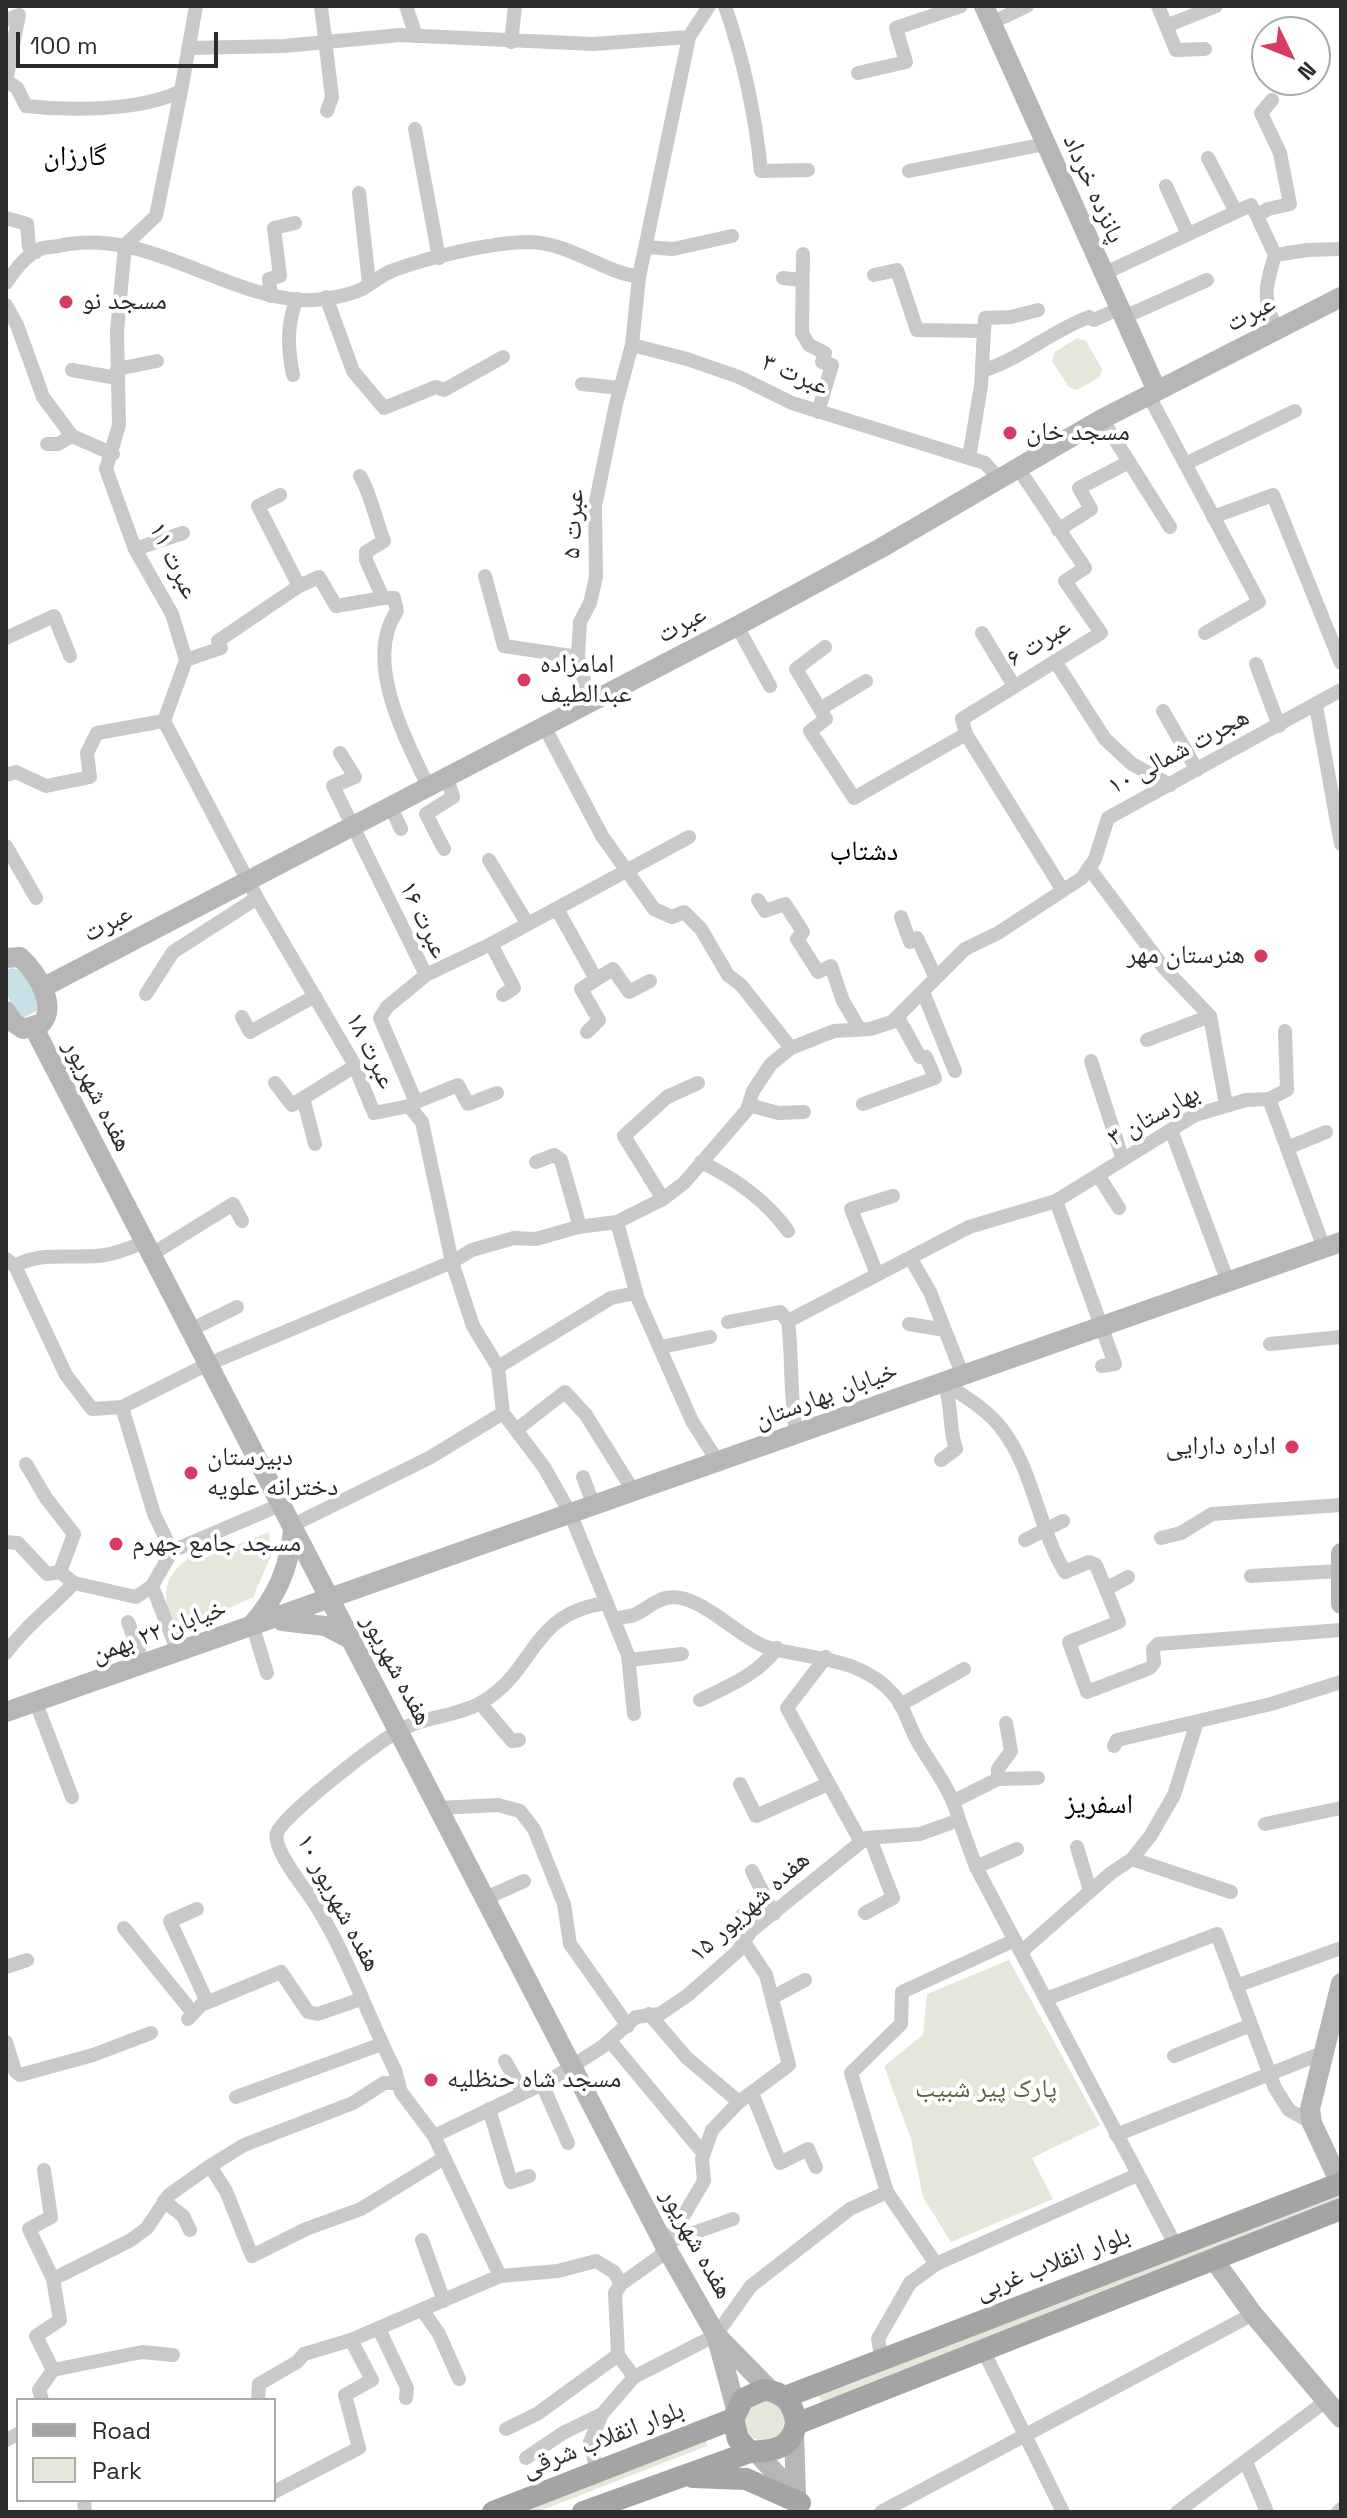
<!DOCTYPE html>
<html>
<head>
<meta charset="utf-8">
<style>
	body { margin:0 }
	#map { position:relative; width:1347px; height:2518px; overflow:hidden; background:#fff; font-family:"Space Grotesk",sans-serif }
	canvas { display:block }
	.frame { position:absolute; inset:0; border:8px solid #2c2c2c; pointer-events:none }
	.legend { position:absolute; left:16px; top:2398px; width:260px; height:104px; box-sizing:border-box; background:#fff; border:2px solid #ababab; margin:0; padding:10px 14px; list-style:none; font-size:24px; color:#2c2c2c }
	.legend li { display:flex; align-items:center; gap:16px; height:40px }
	.legend b { width:40px; border:2px solid #ababab }
	.north { position:absolute; left:1251px; top:16px; width:80px; height:80px; box-sizing:border-box; background:#fff; border:2px solid #ababab; border-radius:50%; rotate:133deg; font-size:22px; font-weight:700; line-height:32px; text-align:center; color:#2c2c2c }
	.north::after { content:''; display:block; margin:auto; width:28px; height:36px; background:#d53b63; clip-path:polygon(50% 0,100% 100%,50% 72%,0 100%) }
	.scale { position:absolute; left:16px; top:32px; width:202px; height:36px; box-sizing:border-box; border:4px solid #2c2c2c; border-top:0; padding-left:10px; font-size:24px; line-height:28px; white-space:nowrap; color:#2c2c2c; -webkit-text-stroke:6px #fff; paint-order:stroke }
</style>
</head>
<body>
<div id="map">
<canvas width="1347" height="2518"></canvas>
<div class="frame"></div>
<ul class="legend">
<li><b style="height:10px;background:#a4a4a4"></b>Road</li>
<li><b style="height:22px;background:#e4e8da"></b>Park</li>
</ul>
<div class="north">N</div>
<div class="scale">100 m</div>
</div>
<script>
const c = document.querySelector('canvas').getContext('2d');
c.lineJoin = 'round';
function paint(path, color) { c.fillStyle = color; c.fill(path, 'evenodd'); }
function stroke(path, color, width, dash) { c.strokeStyle = color; c.lineWidth = width; c.lineCap = dash ? 'butt' : 'round'; c.setLineDash(dash || []); c.stroke(path); }
function drawText(font, color, halo, rows, align = 'center') {
  c.font = font + ' "Space Grotesk","Noto Naskh Arabic",sans-serif'; c.lineWidth = 8; c.setLineDash([]); c.textBaseline = 'middle'; c.strokeStyle = halo; c.fillStyle = color; for (const [text, x, y, turn = 0] of rows) {
    c.save(); c.translate(x, y); c.rotate((+turn || 0) * Math.PI / 180); c.textAlign = isNaN(turn) ? turn : align; if (halo) c.strokeText(text, 0, 0); c.fillText(text, 0, 0); c.restore();
  }
}
paint(new Path2D(`
	M1077,338L1086,341L1102,369L1100,377L1077,390L1069,387L1052,361L1055,352Z
	M269,1532L271,1556L253,1597L232,1607L171,1625C162,1590 163,1575 195,1554L207,1557Z
	M1009,1960L1100,2125L1032,2158L1053,2199L951,2242L923,2197L911,2139L884,2066L923,2035L927,1994Z
	M1341,2191V2200L823,2405L817,2392L845,2386Z
	M744 2421a20 20 0 1 1 40 0a20 20 0 1 1-40 0Z
	M704,2438L707,2446L537,2512H515Z`), '#e4e8da');
paint(new Path2D(`
	M12,968L21,970L38,999V1010L23,1018C6,1004 6,991 6,970Z`), '#c8e1e7');
stroke(new Path2D(`
	M321,6L332,97L327,111
	M406,6L416,36
	M725,6C744,61 755,112 761,171L808,170
	M1158,6L1176,50L1205,49
	M6,20L19,15L6,81
	M991,23L1027,6
	M1166,26L1216,6
	M689,37L709,6
	M511,42L515,7
	M188,48L284,46L400,35L593,44L689,37L639,277L632,345L687,359L739,377L792,403L985,463L999,479
	M858,73L906,62L896,28L961,6
	M7,81L17,88L26,106C70,111 141,111 181,91L156,216L125,245
	M181,91L196,6
	M1272,100L1261,113L1280,153L1290,204L1268,209L1257,216L1275,255C1265,288 1262,299 1277,330
	M415,129L439,258
	M1208,158L1236,212
	M909,171L1045,144
	M1166,186L1188,234
	M359,193L369,283
	M6,218L27,224L29,247L36,252
	M125,245L117,331L119,425L106,469L135,549L172,614L186,660L164,721L257,898L353,1062L374,1113L409,1106L422,1122L452,1262L473,1326L498,1367L503,1413L544,1467L570,1513L628,1655L634,1714
	M646,247L673,249L732,236
	M803,254L802,333L809,345L825,353L822,362L832,365L818,412
	M1275,255L1307,250L1341,249
	M1103,274L1251,205L1257,216
	M874,275L897,270L917,330L984,331L981,386L969,458
	M783,278L801,280
	M6,283C15,270 26,255 40,249C45,247 53,247 58,246C145,226 219,295 303,300C319,301 348,296 362,289C373,283 382,274 394,270C430,257 492,242 530,242C569,243 601,271 639,277
	M271,296L269,279L280,276L274,228L295,223
	M326,297L353,371L384,408L436,387L444,390L503,357
	M6,305L17,325L43,397L72,436
	M1122,318L1207,280
	M984,331L985,318L1011,317L1038,310
	M117,369L157,361
	M72,370L117,378
	M982,371C1021,359 1051,331 1089,317L1094,320L1118,309
	M293,375C288,349 286,325 297,299
	M582,384L620,388
	M1149,396L1259,602L1205,633
	M1102,419L1170,527
	M47,444H58L72,436L113,454
	M1185,464L1295,411
	M1213,517L1273,495L1341,663
	M1058,530L1091,509L1079,488L1129,462
	M135,549L183,533
	M485,576L504,646L578,657
	M299,586L319,577L336,606L383,598L366,560V552L384,541C375,519 372,496 360,476
	M383,598H394L397,611C363,660 405,738 428,786
	M737,626L770,686
	M982,633L1014,686
	M6,638L54,616L70,656
	M825,647L796,669L826,719L810,731L854,798L966,734L1062,889
	M186,660L221,648L218,641L299,586L258,506L280,495
	M1055,661L1105,739L1132,764L1170,785
	M1256,664L1279,726
	M590,704L578,657L580,622L590,603L596,577L595,506L616,404L632,345
	M1316,706L1341,844
	M820,709L866,681
	M1163,711L1197,770
	M545,728L602,836L654,909L672,917L684,912L701,929L728,975L741,985L791,1048
	M966,734L962,719L1101,633L1065,581L1085,568L1018,468
	M340,753L355,777L333,786L426,975L387,1007L380,1018L416,1102L409,1106
	M6,775L16,772L46,786L90,777L87,753L97,733L164,721
	M390,805L401,829
	M6,846L36,898
	M444,849L426,814L453,797L447,777
	M489,860L527,923
	M1089,868L1164,968L1210,1016L1226,1105
	M758,900L765,911L785,904L803,932L797,939L818,972L831,966L843,1001L859,1028
	M557,909L596,979
	M901,917L910,942L917,938L936,978
	M491,944L514,988L503,995
	M426,975L491,944L689,837
	M923,992L955,1071
	M146,994L173,952L257,898
	M242,1017L250,1032L315,996
	M587,1032L599,1020L581,989L613,969L629,992L650,981
	M1147,1040L1210,1016
	M1091,1061L1123,1160
	M275,1083L292,1105L355,1066
	M303,1098L315,1144
	M1269,1099L1287,1090L1285,1031
	M416,1102L458,1085L468,1104L497,1093
	M863,1104L935,1078L926,1057H920L898,1017
	M749,1105L778,1113L804,1112
	M1171,1130L1228,1282
	M1287,1148L1326,1132
	M536,1162L554,1155L561,1160L580,1227
	M701,1162C734,1178 766,1200 788,1231
	M1098,1175L1119,1208
	M663,1199L624,1136L667,1097L698,1083
	M1056,1201L1115,1364L1102,1366
	M617,1222L638,1299L692,1421L718,1462
	M149,1256L233,1204L242,1221
	M6,1259L15,1266L66,1375L92,1409L122,1407L206,1365L452,1262L472,1250L514,1238L536,1239L578,1227L617,1222L663,1199L684,1183L747,1110L753,1091L771,1064L791,1048L834,1031L870,1029L892,1022L965,949L998,933L1082,878L1095,859L1108,818L1341,690
	M911,1259L930,1292L963,1376
	M15,1266C43,1250 75,1260 105,1255C118,1253 130,1248 142,1243
	M877,1274L851,1209L893,1196
	M788,1321L969,1227L1056,1201L1195,1115L1246,1100L1269,1099L1324,1248
	M788,1321C793,1359 789,1397 797,1435
	M728,1322L780,1312L788,1321
	M909,1324L945,1330
	M188,1331L237,1307
	M1270,1344L1341,1337
	M661,1347L710,1337
	M498,1367L611,1298L636,1293
	M944,1383C964,1396 987,1409 1002,1429C1034,1471 1038,1528 1065,1572L1089,1562L1096,1565L1119,1622L1069,1642L1087,1692L1150,1668L1154,1663L1153,1649L1158,1644L1341,1630
	M122,1407L154,1514L172,1551
	M516,1430L565,1392L586,1415L634,1492
	M941,1460L956,1449C948,1427 953,1405 944,1383
	M26,1464L46,1498L74,1534L60,1572
	M583,1477L594,1506
	M291,1526L429,1458L503,1413
	M1161,1538L1181,1533L1212,1514L1341,1505
	M1025,1540L1063,1521
	M6,1542L18,1543L47,1574L60,1572L74,1583L136,1597L152,1586L172,1551
	M172,1551L280,1505
	M1251,1576L1340,1571
	M152,1586L178,1652
	M1106,1589L1128,1577
	M606,1603C529,1614 537,1670 482,1702C457,1717 422,1716 397,1732C377,1743 282,1816 277,1833C272,1849 304,1887 313,1901C347,1953 367,2015 395,2070L401,2092L434,2136L500,2276L558,2271L596,2261L614,2272L621,2284L659,2257L675,2230L704,2181L702,2159L712,2130L739,2102L789,2065L766,1975L744,1942
	M128,1622L144,1665
	M253,1627L267,1673
	M6,1653C26,1625 51,1608 74,1583
	M826,1657L787,1708L861,1842
	M629,1660L682,1654
	M700,1700C727,1687 759,1674 777,1648
	M36,1703L72,1797
	M480,1703L512,1741L519,1740
	M900,1705L964,1669
	M1114,1746L1117,1740L1271,1704L1341,1682
	M998,1779V1769L1011,1751L1006,1723
	M740,1784L756,1816L828,1784
	M954,1801L998,1779L1038,1778
	M439,1808L498,1805L520,1811L534,1829L564,1904L570,1944L628,2026
	M959,1820L976,1867L1176,2246
	M1265,1824L1341,1808
	M1077,1847L1090,1891
	M1132,1859L1231,1892
	M976,1867L1017,1849
	M752,1871L774,1914
	M486,1898L524,1881
	M197,1909L170,1921L207,2002
	M865,1913L893,1898L870,1838
	M743,1914L751,1931
	M124,1928L193,2013
	M1021,1952L1111,1873L1132,1859L1151,1835L1174,1795L1197,1722
	M6,1967L27,1960
	M1236,1986L1341,1948
	M773,1997L805,1980
	M1046,1999L1217,1934L1275,2088L1289,2110L1312,2123
	M649,2014L687,2058L739,2102
	M188,2019L201,2005L281,1972L308,2012L318,2014L361,1999
	M610,2041L704,2154
	M6,2042L15,2071L20,2075L93,2055L151,2033
	M1174,2056L1251,2025
	M505,2061L523,2092
	M399,2083H384L353,2103L244,2145L210,2166L226,2191L252,2256L306,2229L361,2209L444,2158
	M542,2084L568,2143
	M752,2093L780,2163L808,2149L816,2167
	M236,2097L382,2044
	M489,2109L511,2182L529,2176
	M1116,2135L1325,2052
	M434,2136L549,2081L602,2047L636,2017L660,2014L688,1995L737,1952L751,1931L866,1838L920,1834L959,1820C952,1791 934,1769 919,1744C909,1728 906,1709 894,1695C862,1657 813,1660 770,1648C738,1639 700,1591 666,1598C655,1600 644,1611 634,1615C628,1617 621,1617 616,1619
	M44,2170L51,2217L29,2229L53,2279
	M164,2201L183,2216L190,2230
	M422,2240L444,2301
	M668,2242L733,2219
	M936,2264L1137,2175
	M423,2311L439,2334L459,2379
	M379,2329L407,2388L406,2398
	M983,2350L1063,2512
	M618,2355L634,2377L716,2335L751,2286L850,2209L887,2192L851,2073L901,2024L902,1992L1015,1940
	M882,2360L878,2339L910,2283L936,2264L887,2192
	M53,2370L142,2352L173,2355
	M42,2400L39,2390L53,2370L36,2336L60,2320L53,2279L131,2240L147,2228L169,2195L210,2166
	M258,2400L259,2384L297,2362L304,2354L351,2340L500,2276
	M506,2429L537,2414L618,2355L615,2293L621,2284
	M6,2440L18,2434
	M526,2458L563,2433L602,2414
	M1246,2462L1267,2512
	M597,2472L590,2442L602,2414L634,2377
	M274,2492L359,2448L345,2395L372,2380L351,2340
	M84,2500L85,2512
	M881,2512L1253,2314
	M1177,2512L1326,2401
	M1338,2512L1341,2509`), '#c9c9c9', 14);
stroke(new Path2D(`
	M984,6L1157,391
	M6,958L20,957C35,971 58,1004 42,1023L23,1029L14,1023L6,1011
	M42,988L737,626L881,548L1102,419L1341,297
	M34,1028L664,2244L716,2335
	M1341,1553V1604
	M282,1621L325,1626L350,1639
	M251,1626C277,1596 288,1571 293,1531
	M6,1712L1341,1242
	M1340,2183L1312,2123L1310,2109L1341,1983
	M1214,2260L1253,2314L1341,2418
	M736,2409L716,2335L770,2390
	M755,2451L796,2495L794,2433`), '#b6b6b6', 20);
stroke(new Path2D(`
	M763,2390C783,2391 794,2403 796,2424C790,2451 773,2450 750,2452L738,2439L733,2419L743,2399Z
	M785,2397L1341,2183
	M796,2424L1341,2209
	M693,2477L746,2479L800,2503
	M493,2512L733,2419
	M583,2512L750,2452`), '#a4a4a4', 22);
for (const [x, y, r, color] of [
	[66,302,8,"#d53b63"],
	[1010,433,8,"#d53b63"],
	[524,680,8,"#d53b63"],
	[1261,956,8,"#d53b63"],
	[1292,1447,8,"#d53b63"],
	[191,1473,8,"#d53b63"],
	[116,1544,8,"#d53b63"],
	[431,2080,8,"#d53b63"]
]) { const dot = new Path2D(); dot.arc(x, y, r, 0, 2 * Math.PI); c.fillStyle = color; c.fill(dot); stroke(dot, '#fff', 3); }
drawText('26px', '#2c2c2c', '#fff', [
	["پانزده خرداد",1093,189,66],
	["عبرت",1251,314,-27],
	["عبرت ۳",795,375,23],
	["عبرت ۵",574,524,-87],
	["عبرت ۱۱",173,561,64],
	["عبرت",682,625,-28],
	["عبرت ۶",1039,643,-32],
	["هجرت شمالی ۱۰",1179,752,-28],
	["عبرت ۱۶",423,920,65],
	["عبرت",108,924,-28],
	["عبرت ۱۸",370,1051,64],
	["هفده شهریور",97,1096,63],
	["بهارستان ۳",1154,1116,-29],
	["خیابان بهارستان",826,1396,-20],
	["خیابان ۲۲ بهمن",159,1632,-20],
	["هفده شهریور",396,1670,62],
	["هفده شهریور ۱۰",338,1903,62],
	["هفده شهریور ۱۵",750,1907,-42],
	["هفده شهریور",696,2244,61],
	["بلوار انقلاب غربی",1053,2264,-21],
	["بلوار انقلاب شرقی",603,2440,-21]
]);
drawText('26px', '#2c2c2c', '#fff', [
	["مسجد نو",82,302],
	["مسجد خان",1026,433],
	["امامزاده",540,665],
	["عبدالطیف",540,695],
	["هنرستان مهر",1245,956,"right"],
	["اداره دارایی",1276,1447,"right"],
	["دبیرستان",207,1458],
	["دخترانه علویه",207,1488],
	["مسجد جامع جهرم",132,1544],
	["مسجد شاه حنظلیه",447,2080]
], 'left');
drawText('26px', '#56633e', '#fff', [
	["پارک پیر شبیب",986,2090]
]);
drawText('28px', '#000', '#fff', [
	["گارزان",75,157],
	["دشتاب",864,852],
	["اسفریز",1099,1805]
]);
</script>
</body>
</html>
